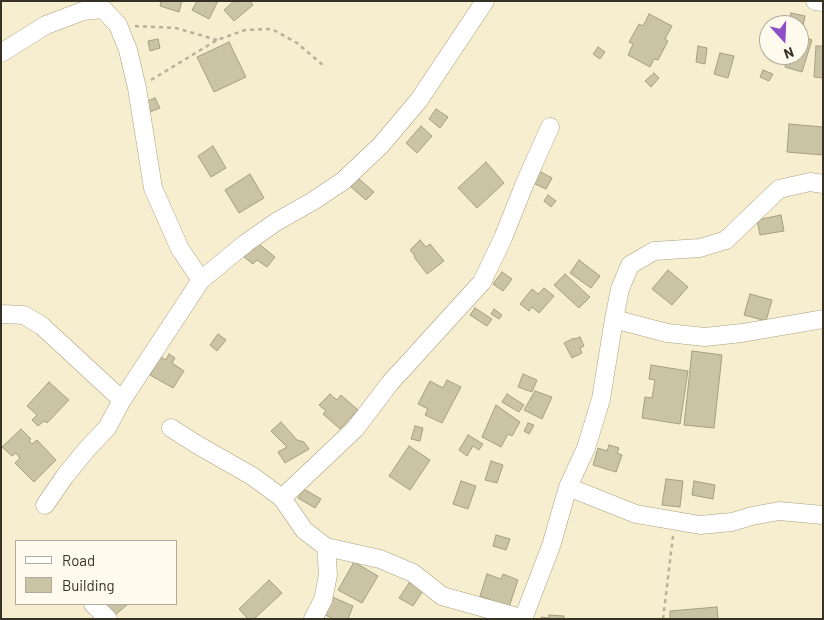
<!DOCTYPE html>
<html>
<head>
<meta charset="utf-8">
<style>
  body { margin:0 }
  #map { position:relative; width:824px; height:620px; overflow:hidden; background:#f6eece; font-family:Barlow,sans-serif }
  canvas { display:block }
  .frame { position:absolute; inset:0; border:2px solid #353225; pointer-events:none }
  .legend { position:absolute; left:15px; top:540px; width:162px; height:65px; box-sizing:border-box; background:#fefbee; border:1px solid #aeab9e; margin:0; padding:6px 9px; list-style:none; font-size:15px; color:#353225 }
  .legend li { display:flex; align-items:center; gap:10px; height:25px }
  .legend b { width:25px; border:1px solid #aeab9e }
  .north { position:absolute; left:759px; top:15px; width:50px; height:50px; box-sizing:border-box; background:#fefbee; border:1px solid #aeab9e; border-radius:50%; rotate:160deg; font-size:14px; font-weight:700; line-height:20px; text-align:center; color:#353225 }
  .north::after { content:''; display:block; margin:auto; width:18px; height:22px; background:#8d4fc5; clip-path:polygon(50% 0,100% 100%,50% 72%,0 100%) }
</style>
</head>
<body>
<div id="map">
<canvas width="824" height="620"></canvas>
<div class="frame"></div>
<ul class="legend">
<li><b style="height:6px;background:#fff"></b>Road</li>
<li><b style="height:14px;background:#cbc4a4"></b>Building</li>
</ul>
<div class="north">N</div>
</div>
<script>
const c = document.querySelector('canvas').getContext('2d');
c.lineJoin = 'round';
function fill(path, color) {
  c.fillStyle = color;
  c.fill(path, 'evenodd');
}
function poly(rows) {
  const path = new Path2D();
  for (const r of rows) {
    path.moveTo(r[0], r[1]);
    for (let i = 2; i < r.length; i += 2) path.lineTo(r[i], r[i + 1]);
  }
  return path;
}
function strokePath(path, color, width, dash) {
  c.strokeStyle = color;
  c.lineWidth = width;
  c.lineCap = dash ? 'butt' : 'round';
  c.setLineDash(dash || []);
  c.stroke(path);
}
const building = poly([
  [161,1,182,1,179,12,160,6,161,1],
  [197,1,218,1,209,19,192,10,197,1],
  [234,1,250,1,253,5,234,21,224,10,234,1],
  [791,13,805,16,803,26,789,23,791,13],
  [649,14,672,26,665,39,668,41,658,60,654,59,650,67,628,55,633,44,629,42,639,24,643,26,649,14],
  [804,37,812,40,802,72,785,67,788,55,799,55,799,40,803,41,804,37],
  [158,39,160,48,150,51,148,41,158,39],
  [229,42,246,77,214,92,197,57,229,42],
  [698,46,707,48,705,64,696,62,698,46],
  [816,46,823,46,823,78,814,77,816,46],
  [598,47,605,52,600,59,593,54,598,47],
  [720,53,734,56,728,78,714,74,720,53],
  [763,70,773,74,769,81,760,77,763,70],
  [654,73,659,78,651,87,645,81,654,73],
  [155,98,160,108,147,113,143,103,155,98],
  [436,109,448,117,440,128,429,119,436,109],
  [789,124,823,127,823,155,787,152,789,124],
  [421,126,432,136,417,153,406,143,421,126],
  [213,146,226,168,211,177,198,156,213,146],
  [486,162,504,183,477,208,458,188,486,162],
  [539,171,552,178,546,189,533,183,539,171],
  [250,174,264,198,239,213,225,190,250,174],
  [358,178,374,192,366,200,351,187,358,178],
  [548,195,556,201,551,207,544,201,548,195],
  [781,215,784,231,760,235,757,220,781,215],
  [420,240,426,247,430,244,444,261,427,274,414,257,415,256,410,250,420,240],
  [259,244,275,257,267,267,257,260,253,264,244,257,252,249,253,250,259,244],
  [579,260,600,276,591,288,570,273,579,260],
  [668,270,688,287,672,305,652,289,668,270],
  [502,272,512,279,503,291,493,284,502,272],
  [565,274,590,297,579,308,554,285,565,274],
  [544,288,554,296,539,313,532,307,529,311,520,304,532,289,538,294,544,288],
  [750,294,772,300,766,321,744,315,750,294],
  [475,308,492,319,487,326,470,315,475,308],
  [494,309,502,315,499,319,491,314,494,309],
  [218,334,226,340,217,351,210,345,218,334],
  [580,337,584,346,580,348,582,353,572,358,564,343,574,338,575,339,580,337],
  [692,351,722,355,714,428,684,425,692,351],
  [169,354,175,358,172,363,184,371,173,388,150,375,161,357,166,360,169,354],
  [651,365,688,371,680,424,642,418,645,397,652,398,655,380,649,379,651,365],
  [523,374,537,380,532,392,518,387,523,374],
  [447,380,461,387,442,423,425,415,428,409,418,404,430,381,443,388,447,380],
  [49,382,69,400,47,423,44,421,38,426,32,420,37,415,27,406,49,382],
  [535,391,552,397,542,419,524,410,535,391],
  [330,394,337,400,341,395,358,410,340,429,323,414,326,411,319,405,330,394],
  [507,394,524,405,519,412,502,402,507,394],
  [496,405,520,422,512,436,508,434,501,447,482,437,496,405],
  [281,422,297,440,304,442,309,449,285,463,278,452,287,447,271,431,281,422],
  [528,423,534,425,529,434,524,431,528,423],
  [415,426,423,428,420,441,411,439,415,426],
  [21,429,31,439,29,441,32,444,37,440,56,460,34,482,15,463,20,458,16,453,12,456,2,447,21,429],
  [468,435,483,444,479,450,473,446,467,456,459,450,468,435],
  [609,445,619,448,617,453,622,455,616,472,593,465,598,448,607,451,609,445],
  [409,446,430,460,410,490,389,476,409,446],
  [491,461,503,465,497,483,485,480,491,461],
  [666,479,683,481,680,507,662,505,666,479],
  [461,481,476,486,468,509,453,504,461,481],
  [694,481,715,485,713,499,692,495,694,481],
  [304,489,321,499,315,508,298,498,304,489],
  [496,535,510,539,506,550,493,546,496,535],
  [354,562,378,576,362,603,338,590,354,562],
  [487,574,501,579,503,574,518,580,509,607,480,596,487,574],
  [269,580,282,593,254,619,248,619,239,609,269,580],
  [411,580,424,589,413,606,399,598,411,580],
  [330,596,353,606,348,619,334,619,323,614,330,596],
  [103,604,128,604,114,616,103,604],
  [717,607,718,619,670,619,670,611,717,607],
  [549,615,564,616,564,619,541,619,541,617,549,618,549,615]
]);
fill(building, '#cbc4a4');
strokePath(building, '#a69f80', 1);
const street = poly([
  [815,1,823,2],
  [1,53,46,25,83,11,103,9,118,25,128,50,137,88,153,188,180,249,201,280],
  [1,314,24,315,42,326,122,400],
  [614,319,667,333,705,337,742,333,823,319],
  [171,428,196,444,252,476,282,498,304,530,326,547,380,559,413,573,442,596,524,619],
  [568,487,636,514,700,525,732,522,752,516,779,511,823,515],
  [282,498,355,429,390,383,482,282,503,238,525,183,550,127],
  [45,505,65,476,87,449,107,428,122,400,201,280,246,243,276,222,313,201,343,181,381,145,419,100,485,1],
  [93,604,108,619],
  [313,619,323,600,328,575,326,547],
  [523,619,551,546,568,487,586,448,601,399,614,319,620,289,630,265,654,251,700,248,726,240,779,189,810,182,823,184]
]);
strokePath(street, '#a9a182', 19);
strokePath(poly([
  [135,26,176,28,217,40],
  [151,80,217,40,245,30,272,29,297,43,324,66],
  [663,619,673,536]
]), '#b7b197', 2.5, [4, 4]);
strokePath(street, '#fff', 18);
</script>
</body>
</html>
